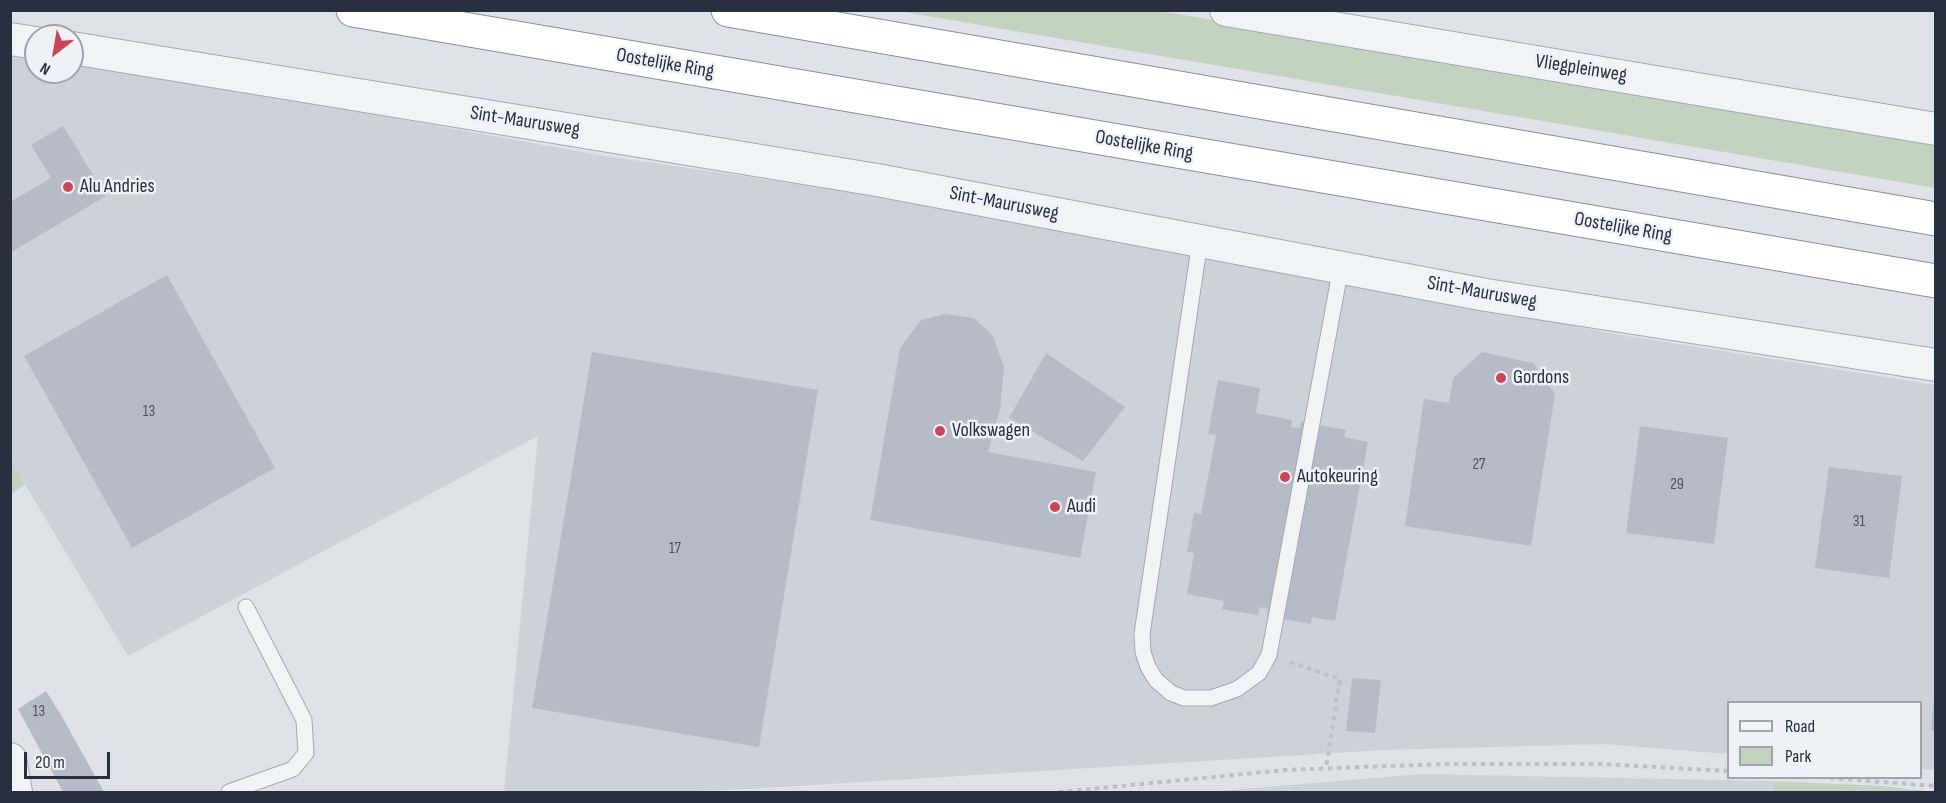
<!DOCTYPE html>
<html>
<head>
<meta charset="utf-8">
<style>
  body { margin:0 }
  #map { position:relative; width:1946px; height:803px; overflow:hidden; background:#dfe2e8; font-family:"Sofia Sans Condensed",sans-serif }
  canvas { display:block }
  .frame { position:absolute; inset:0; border:12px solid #283040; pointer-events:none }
  .legend { position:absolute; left:1727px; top:701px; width:195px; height:78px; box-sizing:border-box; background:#eef1f6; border:2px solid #9fa4ad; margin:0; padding:8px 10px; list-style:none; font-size:18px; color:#283040 }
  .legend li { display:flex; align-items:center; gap:12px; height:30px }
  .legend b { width:30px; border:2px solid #9fa4ad }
  .north { position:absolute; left:24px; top:24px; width:60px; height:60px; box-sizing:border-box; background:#eef1f6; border:2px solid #9fa4ad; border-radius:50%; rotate:211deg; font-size:16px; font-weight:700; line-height:24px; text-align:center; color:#283040 }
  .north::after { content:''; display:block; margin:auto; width:21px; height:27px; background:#cf4257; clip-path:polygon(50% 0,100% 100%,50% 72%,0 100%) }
  .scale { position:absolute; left:24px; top:752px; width:86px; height:27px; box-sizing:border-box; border:3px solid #283040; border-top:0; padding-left:8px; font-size:18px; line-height:21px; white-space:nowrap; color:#283040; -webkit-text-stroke:4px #eef1f6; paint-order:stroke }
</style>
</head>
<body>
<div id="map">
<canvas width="1946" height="803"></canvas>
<div class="frame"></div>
<ul class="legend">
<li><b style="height:8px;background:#f1f3f7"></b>Road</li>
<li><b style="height:16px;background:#c4d2c0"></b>Park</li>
</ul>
<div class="north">N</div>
<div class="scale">20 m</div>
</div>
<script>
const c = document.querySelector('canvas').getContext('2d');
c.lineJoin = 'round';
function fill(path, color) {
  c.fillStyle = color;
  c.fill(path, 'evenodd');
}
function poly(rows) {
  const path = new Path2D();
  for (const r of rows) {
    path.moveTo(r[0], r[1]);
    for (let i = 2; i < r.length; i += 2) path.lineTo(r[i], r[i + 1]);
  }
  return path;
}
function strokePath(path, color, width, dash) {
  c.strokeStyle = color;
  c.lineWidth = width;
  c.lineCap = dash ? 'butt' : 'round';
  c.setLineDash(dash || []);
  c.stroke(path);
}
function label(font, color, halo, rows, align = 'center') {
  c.font = font + ' "Sofia Sans Condensed",sans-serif';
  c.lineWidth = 5;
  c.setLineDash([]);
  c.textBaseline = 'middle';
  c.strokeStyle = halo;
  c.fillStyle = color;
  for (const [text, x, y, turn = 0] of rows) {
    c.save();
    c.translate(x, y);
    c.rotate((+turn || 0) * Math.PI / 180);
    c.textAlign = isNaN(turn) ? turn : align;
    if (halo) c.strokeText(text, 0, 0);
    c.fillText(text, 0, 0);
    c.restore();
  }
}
fill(poly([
  [11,50,36,54,36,72,72,72,72,60,599,155,865,194,1099,235,1616,334,1935,385,1935,770,1921,769,1920,702,1728,702,1728,754,1605,744,1384,750,748,789,672,792,504,792,538,436,128,656,11,461],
  [1422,774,1772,781,1773,792,1207,792]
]), '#cdd2da');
fill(poly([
  [898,11,1159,11,1558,77,1935,146,1935,188],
  [11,461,25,485,11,494,10,494],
  [1772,781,1882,786,1935,792,1773,792]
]), '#c4d2c0');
fill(poly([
  [63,126,106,196,10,253,10,202,51,178,31,145],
  [167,275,275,468,132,548,24,356],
  [945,314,974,318,993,336,1004,367,1000,409,988,452,1096,472,1080,558,870,520,900,348,921,320],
  [592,352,818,390,759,747,532,708],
  [1482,352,1533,363,1555,394,1531,546,1405,526,1424,399,1449,403,1453,378],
  [1046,353,1125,407,1083,461,1009,418],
  [1218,380,1260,388,1256,413,1292,420,1291,427,1300,428,1301,422,1346,430,1344,437,1368,442,1335,621,1312,617,1311,624,1267,616,1268,609,1260,607,1258,615,1232,611,1222,609,1224,601,1187,594,1194,553,1187,552,1194,512,1201,514,1216,435,1208,434],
  [1640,426,1728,438,1714,544,1626,533],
  [1829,467,1902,476,1889,578,1815,568],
  [1352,678,1381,680,1375,733,1346,731],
  [46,691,61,715,104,792,63,792,18,709],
  [1934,698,1935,698,1935,731,1931,730]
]), '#b6bcc5');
const service = poly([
  [1200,241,1142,634,1143,652,1148,667,1156,680,1171,693,1184,698,1211,698,1237,689,1259,673,1269,655,1341,267],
  [229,792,293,769,306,753,304,720,246,607]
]);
const minor = poly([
  [1226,10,1936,129],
  [10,39,36,43],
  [72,48,877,180,1486,295,1936,365],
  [10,759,16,792]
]);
const trunk = poly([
  [353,10,1936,281],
  [728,10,1936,219]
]);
strokePath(service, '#a4a9b2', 17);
strokePath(minor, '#a4a9b2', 34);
strokePath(trunk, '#86909f', 35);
strokePath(poly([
  [1290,662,1340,679,1326,768],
  [1830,778,1936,786],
  [1059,792,1285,770,1444,764,1603,764,1728,771]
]), '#bdc0c7', 4, [4.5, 4.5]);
strokePath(service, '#f1f3f7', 15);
strokePath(minor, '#f1f3f7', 32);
strokePath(trunk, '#fff', 33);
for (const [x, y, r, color] of [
  [68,187,6,"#cf4257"],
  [1501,378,6,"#cf4257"],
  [940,431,6,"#cf4257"],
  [1285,477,6,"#cf4257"],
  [1055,507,6,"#cf4257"]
]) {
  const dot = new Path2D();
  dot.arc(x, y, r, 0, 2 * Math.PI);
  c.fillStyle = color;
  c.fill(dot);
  strokePath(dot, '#eef1f6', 2);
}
label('16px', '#4c5361', null, [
  ["13",149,412],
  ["27",1479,465],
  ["29",1677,485],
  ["31",1859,522],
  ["17",675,549],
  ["13",39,712]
]);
label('20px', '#283040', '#eef1f6', [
  ["Oostelijke Ring",665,64,10],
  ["Vliegpleinweg",1581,69,9],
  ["Sint-Maurusweg",525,122,9],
  ["Oostelijke Ring",1144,146,10],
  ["Sint-Maurusweg",1004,204,11],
  ["Oostelijke Ring",1623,228,10],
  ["Sint-Maurusweg",1482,293,10]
]);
label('20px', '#283040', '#eef1f6', [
  ["Alu Andries",80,187],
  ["Gordons",1513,378],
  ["Volkswagen",952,431],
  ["Autokeuring",1297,477],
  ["Audi",1067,507]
], 'left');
</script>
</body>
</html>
